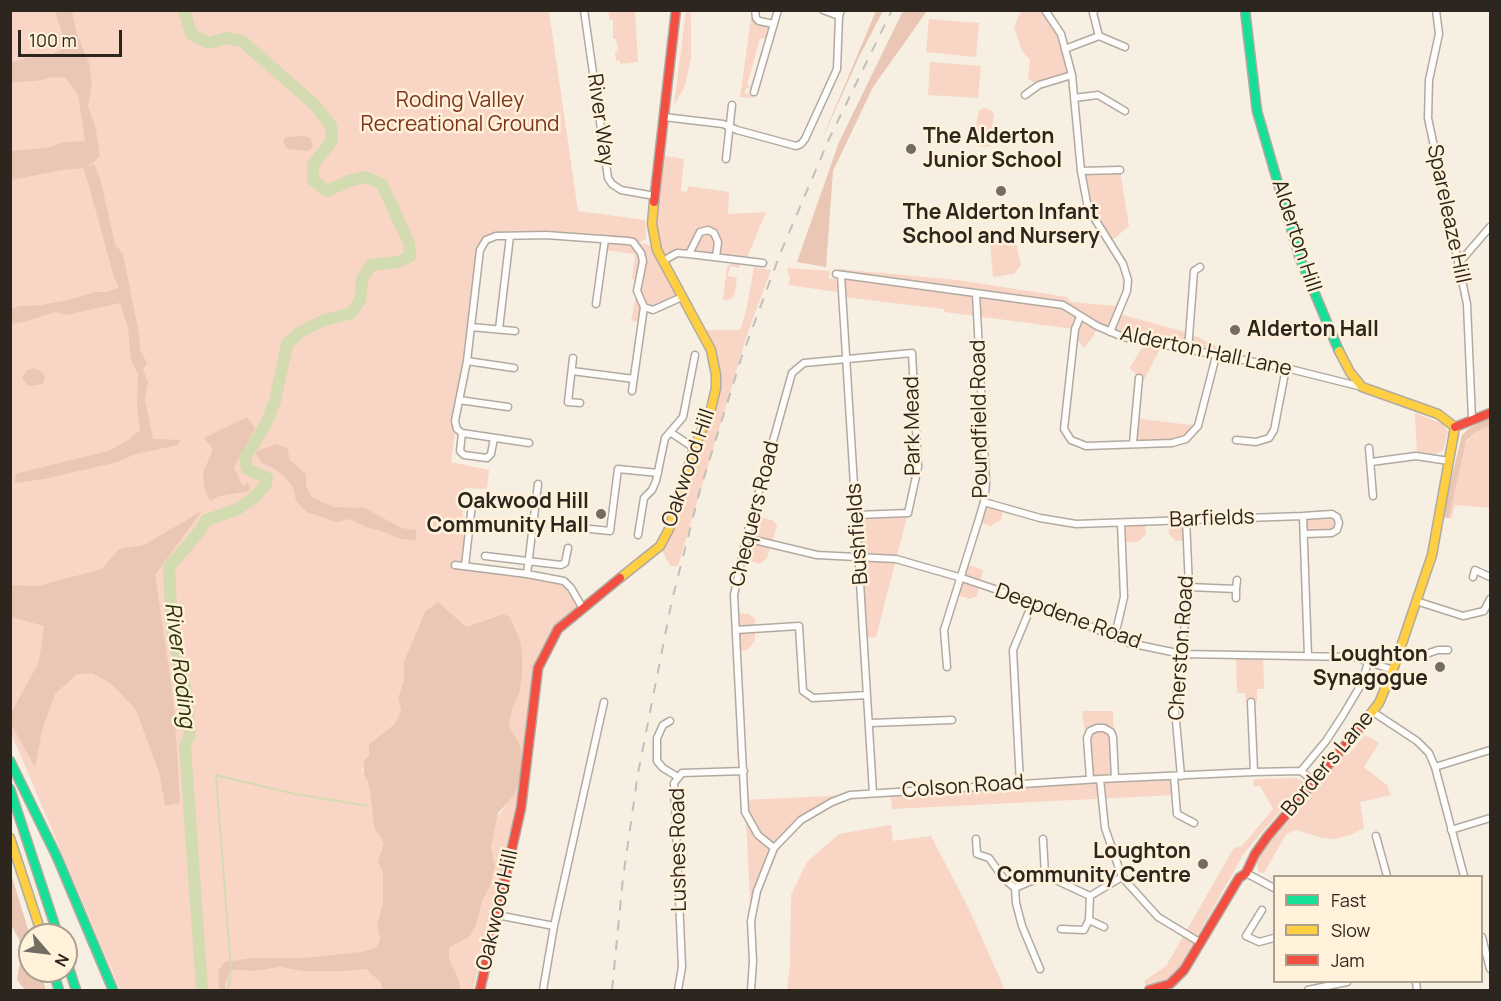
<!DOCTYPE html>
<html>
<head>
<meta charset="utf-8">
<style>
  body { margin:0 }
  #map { position:relative; width:1501px; height:1001px; overflow:hidden; background:#f7efe2; font-family:Manrope,sans-serif }
  canvas { display:block }
  .frame { position:absolute; inset:0; border:12px solid #2c261e; pointer-events:none }
  .legend { position:absolute; left:1273px; top:875px; width:210px; height:108px; box-sizing:border-box; background:#fff1da; border:2px solid #aba08f; margin:0; padding:8px 10px; list-style:none; font-size:18px; color:#2c261e }
  .legend li { display:flex; align-items:center; gap:12px; height:30px }
  .legend b { width:30px; border:2px solid #aba08f }
  .north { position:absolute; left:18px; top:923px; width:60px; height:60px; box-sizing:border-box; background:#fff1da; border:2px solid #aba08f; border-radius:50%; rotate:118deg; font-size:16px; font-weight:700; line-height:24px; text-align:center; color:#2c261e }
  .north::after { content:''; display:block; margin:auto; width:21px; height:27px; background:#736c63; clip-path:polygon(50% 0,100% 100%,50% 72%,0 100%) }
  .scale { position:absolute; left:18px; top:30px; width:104px; height:27px; box-sizing:border-box; border:3px solid #2c261e; border-top:0; padding-left:8px; font-size:18px; line-height:21px; white-space:nowrap; color:#2c261e; -webkit-text-stroke:4px #fff1da; paint-order:stroke }
</style>
</head>
<body>
<div id="map">
<canvas width="1501" height="1001"></canvas>
<div class="frame"></div>
<ul class="legend">
<li><b style="height:8px;background:#16e098"></b>Fast</li>
<li><b style="height:8px;background:#ffcf43"></b>Slow</li>
<li><b style="height:8px;background:#f24e42"></b>Jam</li>
</ul>
<div class="north">N</div>
<div class="scale">100 m</div>
</div>
<script>
const c = document.querySelector('canvas').getContext('2d');
c.lineJoin = 'round';
function fill(path, color) {
  c.fillStyle = color;
  c.fill(path, 'evenodd');
}
function poly(rows) {
  const path = new Path2D();
  for (const r of rows) {
    path.moveTo(r[0], r[1]);
    for (let i = 2; i < r.length; i += 2) path.lineTo(r[i], r[i + 1]);
  }
  return path;
}
function strokePath(path, color, width, dash) {
  c.strokeStyle = color;
  c.lineWidth = width;
  c.lineCap = dash ? 'butt' : 'round';
  c.setLineDash(dash || []);
  c.stroke(path);
}
function label(font, color, halo, rows, align = 'center') {
  c.font = font + ' Manrope,sans-serif';
  c.lineWidth = 5;
  c.setLineDash([]);
  c.textBaseline = 'middle';
  c.strokeStyle = halo;
  c.fillStyle = color;
  for (const [text, x, y, turn = 0] of rows) {
    c.save();
    c.translate(x, y);
    c.rotate((+turn || 0) * Math.PI / 180);
    c.textAlign = isNaN(turn) ? turn : align;
    if (halo) c.strokeText(text, 0, 0);
    c.fillText(text, 0, 0);
    c.restore();
  }
}
fill(poly([
  [686,10,690,11,691,20,691,57,685,86,674,105],
  [11,11,549,11,578,211,645,220,646,239,639,243,656,246,682,297,663,306,644,308,642,322,631,321,639,280,632,279,635,254,604,250,605,239,639,243,629,238,499,233,493,234,483,242,451,462,489,470,487,489,465,488,462,496,465,566,564,581,582,607,558,629,538,668,529,739,512,826,473,990,460,990,449,959,449,948,469,937,494,872,490,847,497,817,512,798,509,727,512,709,519,695,520,640,510,617,502,614,466,627,425,612,404,661,404,680,398,698,401,710,395,725,369,744,369,755,363,762,362,771,370,782,386,845,382,912,377,926,380,939,376,948,357,956,304,958,218,971,219,990,120,990,11,733],
  [608,11,635,11,638,62,620,64,620,60,616,61,615,52,618,51,617,44,616,39,613,39,613,20,610,20],
  [1021,11,1045,11,1061,34,1072,75,1039,85,1028,79,1030,60,1022,51,1014,27],
  [753,16,758,23,768,27,769,30,767,39,760,38,747,85,753,87,746,88,744,93,755,96,754,98,740,97,751,18],
  [929,19,979,23,976,57,926,52],
  [930,62,981,66,978,98,928,95],
  [985,108,992,111,994,116,992,126,996,140,992,145,986,147,980,146,977,144,975,131,979,110],
  [660,155,684,159,681,191,687,192,688,186,729,192,728,214,766,212,746,260,718,256,717,236,703,229,688,253,663,259,654,236],
  [1120,170,1129,226,1110,242,1088,208,1081,171],
  [700,232,714,233,716,257,689,251],
  [1015,238,1021,265,1014,274,993,277,990,242],
  [734,263,740,264,739,268,730,266,728,276,737,278,735,292,732,299,723,300,727,266],
  [754,267,771,270,748,332,678,566,670,566,660,546,716,388,722,381,716,350,706,330,740,330,746,311],
  [787,268,830,271,829,278,836,279,838,292,788,285,790,278],
  [838,269,957,280,1067,297,1071,302,1116,306,1119,314,1189,333,1247,361,1162,345,1144,380,1139,378,1130,368,1145,342,1097,326,1094,335,1084,348,1074,336,1074,329,945,312,944,309,843,297],
  [1415,413,1443,424,1448,432,1443,451,1430,455,1417,454],
  [1134,418,1198,426,1186,439,1172,443,1133,443],
  [1490,426,1490,508,1455,505,1451,519,1449,518,1465,444,1474,433],
  [984,502,1004,507,1001,520,991,526,978,522],
  [908,513,876,637,864,638,857,515],
  [752,514,774,521,777,526,767,558,760,564,741,558],
  [1303,516,1337,517,1337,530,1304,534],
  [1186,519,1187,540,1176,541,1169,534,1168,520],
  [1145,521,1146,534,1138,542,1122,542,1121,523],
  [966,564,983,570,977,596,970,599,956,595],
  [735,613,749,614,755,619,755,640,748,650,737,651],
  [1263,654,1264,689,1257,689,1257,702,1246,702,1245,693,1237,693,1236,655],
  [1082,711,1113,711,1115,778,1174,776,1175,795,892,809,890,792,1089,779,1087,738,1085,733],
  [1365,735,1379,743,1364,767,1387,785,1391,795,1360,802,1364,828,1350,835,1335,839,1322,838,1297,830,1286,834,1264,873,1259,872,1257,863,1262,852,1345,753,1348,755],
  [1295,778,1305,782,1244,853,1176,974,1161,983,1147,988,1144,981,1166,966,1234,848,1242,846,1273,809,1260,786,1253,786,1254,779],
  [850,795,801,820,774,848,763,874,751,921,745,800],
  [891,825,893,841,931,836,969,909,1005,990,787,990,790,965,791,895,807,862,839,834],
  [280,967,301,971,346,971,366,969,381,983,382,990,226,990,225,984,231,970,255,971]
]), '#f8d5c4');
fill(poly([
  [55,11,72,11,76,32,89,63,92,84,88,107,95,125,100,155,95,161,86,167,94,164,100,178,115,244,123,254,139,334,140,350,147,363,143,370,148,382,145,399,153,439,180,440,178,445,135,454,118,462,44,479,15,483,15,474,108,451,128,440,140,430,137,405,138,374,131,360,128,328,120,303,66,315,55,312,27,321,11,324,11,309,20,306,42,305,68,300,96,292,107,292,119,287,114,277,87,179,83,168,62,170,11,180,11,151,47,148,65,142,85,141,78,95,66,78,53,77,36,81,11,82,11,63,26,58,51,55,63,49,62,33],
  [876,11,883,11,859,57,819,146],
  [903,11,927,11,873,87,833,171,826,267,797,262,839,142],
  [305,136,310,138,313,146,308,151,287,149,283,141,286,137],
  [34,368,42,372,45,378,42,384,29,386,22,379,26,371],
  [247,417,255,428,234,467,243,487,248,482,250,491,219,496,210,501,204,487,203,473,213,449,204,438],
  [1490,417,1490,426,1474,433,1466,441,1449,518,1442,517,1462,435,1468,429],
  [277,444,287,448,290,460,306,474,306,485,311,497,334,507,365,508,401,528,416,530,416,540,401,539,379,530,368,528,350,519,337,522,307,512,296,501,293,487,281,473,261,462,255,452],
  [202,511,155,575,174,704,180,803,165,806,160,775,136,710,112,684,92,673,77,674,55,694,42,730,35,767,11,724,11,713,39,662,44,626,11,617,11,585,38,586,102,569,119,549,144,545],
  [438,602,466,627,503,614,510,617,520,640,522,655,522,674,519,695,512,709,509,727,520,745,522,762,517,789,512,798,498,813,491,847,495,866,491,883,482,902,476,924,469,937,449,948,449,959,459,980,460,990,382,990,381,983,366,969,346,971,301,971,280,967,255,971,231,970,225,984,226,990,219,990,218,971,225,962,254,958,304,958,362,952,376,948,380,939,377,926,383,902,383,872,378,862,384,843,374,827,371,798,368,782,364,775,363,762,369,755,369,744,395,724,401,710,398,698,404,680,404,661,425,612],
  [10,870,30,936,30,971,40,971,46,990,25,990,17,980,21,955,19,939,11,925]
]), '#eac6b4');
strokePath(poly([
  [228,990,231,970,216,775,295,794,368,806]
]), '#d3dbb0', 2);
strokePath(poly([
  [184,10,191,34,208,43,227,38,242,41,315,105,331,126,332,140,313,165,313,180,327,191,349,181,365,177,382,184,409,243,410,256,399,262,371,265,362,279,360,301,351,313,322,321,300,332,287,344,275,401,266,424,245,458,247,469,267,478,266,484,254,498,236,510,206,520,199,532,169,567,172,632,185,686,190,734,185,746,202,990]
]), '#d3dbb0', 12);
const street = poly([
  [584,10,608,178,612,184,621,190,655,196],
  [755,10,756,18,759,21,774,24],
  [823,10,839,16,841,10],
  [1045,10,1061,34,1072,75,1081,171,1088,208,1123,264,1128,280,1127,291,1110,332],
  [1095,10,1093,13,1099,36],
  [1436,10,1439,34,1429,80,1428,118,1467,304,1472,419],
  [1065,49,1099,36,1125,47],
  [754,92,778,10],
  [1025,95,1039,85,1072,75],
  [1074,98,1098,95,1125,111],
  [664,117,723,124,737,130,796,146,801,144,805,139,837,69,839,16],
  [726,159,732,105],
  [1081,171,1120,170],
  [689,254,700,232,708,230,714,233,718,242,716,257],
  [663,261,677,253,689,254,763,263],
  [1458,264,1490,227],
  [836,274,1063,305,1097,326,1123,337,1286,368,1362,387],
  [841,275,873,793],
  [596,304,605,239],
  [1080,317,1075,329,1064,429,1071,440,1086,446,1172,443,1186,439,1198,426,1216,356],
  [471,327,515,331],
  [499,329,510,236],
  [1188,350,1194,271,1200,267],
  [573,358,568,402,580,403],
  [467,361,514,368],
  [572,371,634,379],
  [632,391,644,307],
  [459,400,508,407],
  [670,432,694,448],
  [462,433,460,451,464,455,487,458,491,454,494,438],
  [1236,440,1256,442,1269,438,1274,430,1286,368],
  [529,443,462,433,457,429,455,421,467,361,480,250,486,240,496,236,546,235,628,241,633,242,641,253,643,261,637,291,644,307,653,310,682,297],
  [1133,443,1139,378],
  [1369,448,1373,496],
  [1371,462,1416,456,1449,461],
  [984,502,1040,518,1076,524,1303,516,1308,656],
  [1303,516,1332,514,1337,517,1339,523,1337,530,1332,533,1304,534],
  [561,526,610,531,618,469,658,473],
  [638,535,644,498,652,490,656,481,665,438,683,417,695,355],
  [746,538,817,555,896,559,962,578,1033,602,1129,643,1182,654,1354,657,1393,670],
  [485,556,561,565,565,563,568,548],
  [455,565,527,574,564,581,571,588,582,607],
  [465,566,472,504,480,506],
  [527,574,538,484],
  [1473,577,1475,570,1490,577],
  [1189,587,1236,589,1236,598],
  [1236,589,1237,580],
  [1416,601,1463,616,1484,611,1490,599],
  [1117,627,1124,597,1121,523],
  [736,630,799,626,803,691,813,698,867,695],
  [1399,653,1414,658,1438,650,1448,650],
  [947,667,944,630,978,522,984,502,986,483,976,294],
  [1251,702,1254,772],
  [1373,712,1417,741,1429,753,1435,767,1464,876],
  [670,721,663,725,657,738,657,761,663,768,678,777],
  [870,723,952,720],
  [1435,767,1490,750],
  [1301,771,1326,741,1343,715,1362,683,1368,662],
  [1174,776,1177,814,1194,823],
  [1181,776,1175,710,1189,587,1186,519],
  [1090,779,1087,738,1090,731,1097,728,1104,728,1111,732,1113,737,1115,778],
  [1100,779,1105,828,1122,877,1158,917,1201,943],
  [1020,783,1013,650,1033,602],
  [1451,830,1490,818],
  [1376,836,1387,876],
  [976,839,977,854,989,858,1004,879,1015,888],
  [1043,839,1045,875],
  [774,848,758,835,745,812,734,595,746,538,792,373,804,363,912,353,918,467,908,513,857,515],
  [1246,873,1274,888],
  [1262,910,1246,936,1259,942,1274,938],
  [497,915,554,926],
  [1089,920,1104,927],
  [1061,929,1084,930,1089,920,1090,896],
  [1482,937,1490,969],
  [1040,969,1022,926,1016,903,1015,888,1045,875,1090,896,1122,877],
  [1416,982,1417,990],
  [543,990,554,926,604,702],
  [678,990,682,967,674,783,682,773,744,771],
  [751,990,753,961,751,921,757,891,774,848,801,820,832,802,850,795,1100,779,1254,772,1301,771,1313,781],
  [1308,990,1347,982]
]);
const fast = poly([
  [1245,10,1257,111,1299,256,1339,351],
  [10,761,57,857,113,990],
  [10,789,58,935],
  [66,959,76,990],
  [53,971,59,990]
]);
const slow = poly([
  [1339,351,1350,372,1362,387,1438,414,1455,427],
  [620,578,660,546,669,529,694,448,711,409,716,388,716,375,711,350,657,250,652,224,654,202],
  [1358,730,1379,703,1393,670,1432,555,1455,427],
  [10,838,42,935]
]);
const jam = poly([
  [654,202,676,10],
  [1455,427,1490,413],
  [480,990,521,808,538,668,558,629,620,578],
  [1149,990,1170,984,1184,970,1239,878,1246,873,1255,854,1267,837,1358,730]
]);
strokePath(street, '#b1aaa1', 9);
strokePath(fast, '#b1aaa1', 11);
strokePath(slow, '#b1aaa1', 11);
strokePath(jam, '#b1aaa1', 11);
strokePath(street, '#fefdfb', 6);
strokePath(fast, '#16e098', 8);
strokePath(slow, '#ffcf43', 8);
strokePath(jam, '#f24e42', 8);
strokePath(poly([
  [612,990,623,878,638,773,672,600,700,490,741,359,780,254,829,139,892,10]
]), '#c1bfbb', 2, [10, 10]);
for (const [x, y, r, color] of [
  [911,149,6,"#736c63"],
  [1001,191,6,"#736c63"],
  [1235,330,6,"#736c63"],
  [601,514,6,"#736c63"],
  [1440,667,6,"#736c63"],
  [1203,864,6,"#736c63"]
]) {
  const dot = new Path2D();
  dot.arc(x, y, r, 0, 2 * Math.PI);
  c.fillStyle = color;
  c.fill(dot);
  strokePath(dot, '#fff1da', 2);
}
label('21px', '#7c341a', '#fff1da', [
  ["Roding Valley",460,101],
  ["Recreational Ground",460,125]
]);
label('21px', '#2c261e', '#fff1da', [
  ["River Way",600,120,82],
  ["Spareleaze Hill",1448,214,78],
  ["Alderton Hill",1296,236,72],
  ["Alderton Hall Lane",1206,352,12],
  ["Poundfield Road",980,419,-91],
  ["Park Mead",913,426,-91],
  ["Oakwood Hill",689,468,-71],
  ["Chequers Road",755,514,-76],
  ["Barfields",1212,519,-2],
  ["Bushfields",858,534,-94],
  ["Deepdene Road",1068,617,20],
  ["Cherston Road",1182,648,-86],
  ["Border's Lane",1328,764,-50],
  ["Colson Road",963,787,-4],
  ["Lushes Road",679,850,-91],
  ["Oakwood Hill",498,910,-77]
]);
label('bold 21px', '#2c261e', '#fff1da', [
  ["The Alderton",923,137,"left"],
  ["Junior School",923,161,"left"],
  ["The Alderton Infant",1001,213,"center"],
  ["School and Nursery",1001,237,"center"],
  ["Alderton Hall",1247,330,"left"],
  ["Oakwood Hill",589,502],
  ["Community Hall",589,526],
  ["Loughton",1428,655],
  ["Synagogue",1428,679],
  ["Loughton",1191,852],
  ["Community Centre",1191,876]
], 'right');
label('italic 22px', '#2a3308', '#fff1da', [
  ["River Roding",179,665,83]
]);
</script>
</body>
</html>
